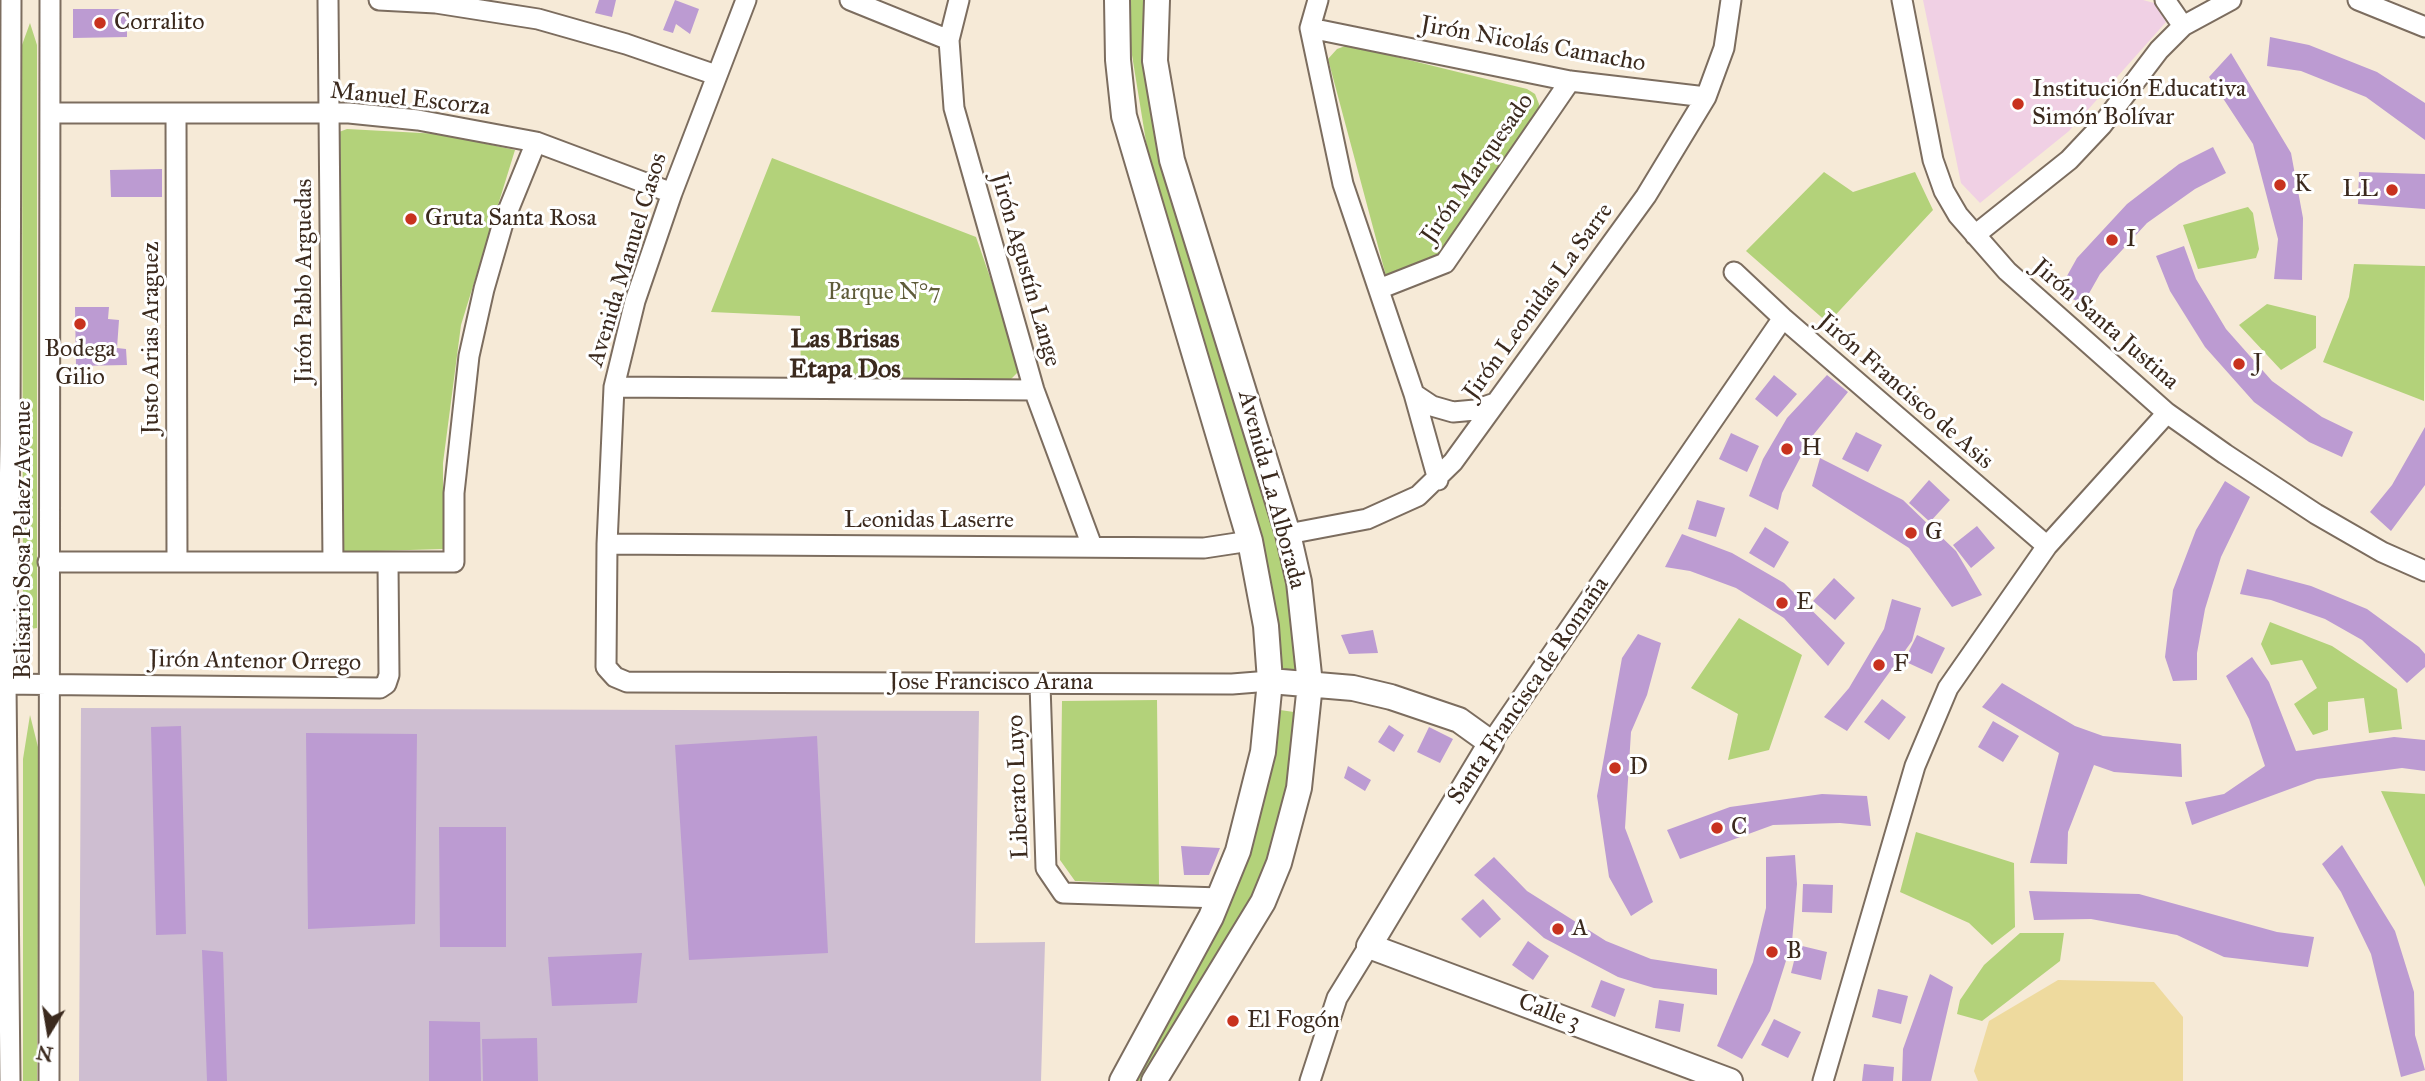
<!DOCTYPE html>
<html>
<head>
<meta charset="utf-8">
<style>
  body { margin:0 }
  #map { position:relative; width:2425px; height:1081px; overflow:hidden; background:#f6ead7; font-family:"IM FELL Great Primer",serif }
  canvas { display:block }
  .north { position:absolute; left:14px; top:997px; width:70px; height:70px; -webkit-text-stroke:5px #fff; paint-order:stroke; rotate:191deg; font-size:19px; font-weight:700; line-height:28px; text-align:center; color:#3b2a1e }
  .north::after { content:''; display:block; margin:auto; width:24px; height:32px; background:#3b2a1e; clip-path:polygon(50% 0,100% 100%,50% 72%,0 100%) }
</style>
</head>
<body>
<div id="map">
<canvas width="2425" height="1081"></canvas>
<div class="north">N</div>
</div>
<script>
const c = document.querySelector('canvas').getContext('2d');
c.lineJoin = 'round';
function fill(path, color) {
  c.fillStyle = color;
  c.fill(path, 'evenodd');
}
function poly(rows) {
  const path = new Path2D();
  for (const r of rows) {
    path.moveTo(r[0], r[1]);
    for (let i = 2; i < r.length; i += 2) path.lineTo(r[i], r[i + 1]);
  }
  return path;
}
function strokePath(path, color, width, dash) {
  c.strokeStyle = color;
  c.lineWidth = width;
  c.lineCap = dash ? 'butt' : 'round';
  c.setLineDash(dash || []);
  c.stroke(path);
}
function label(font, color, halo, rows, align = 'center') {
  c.font = font + ' "IM FELL Great Primer",serif';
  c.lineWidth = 6;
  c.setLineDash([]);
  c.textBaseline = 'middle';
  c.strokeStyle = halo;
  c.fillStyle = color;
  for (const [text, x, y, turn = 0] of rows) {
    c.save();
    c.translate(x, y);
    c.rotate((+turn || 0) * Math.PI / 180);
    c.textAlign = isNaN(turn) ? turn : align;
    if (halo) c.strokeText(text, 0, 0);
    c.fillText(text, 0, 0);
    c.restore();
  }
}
fill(poly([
  [1923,0,2143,0,2154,3,2166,22,2069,131,1980,203,1961,183]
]), '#f0d0e4');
fill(poly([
  [81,708,979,711,975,943,1045,942,1041,1081,79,1081]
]), '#cebed1');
fill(poly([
  [1129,0,1145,0,1144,43,1288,574,1297,671,1268,667,1154,191,1126,18],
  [30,23,37,45,37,628,30,629,23,628,22,45],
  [1348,45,1527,89,1535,94,1539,104,1539,112,1436,259,1386,276,1328,59,1337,49],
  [347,129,440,134,515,150,461,325,443,463,443,549,343,552,339,132],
  [772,158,976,237,1020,363,1018,372,1009,381,801,378,800,316,711,312],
  [1824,172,1853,192,1915,172,1933,210,1828,323,1746,251],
  [2248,207,2253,213,2259,249,2256,258,2198,269,2183,225],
  [2354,264,2425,266,2424,401,2323,362,2349,297],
  [2267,304,2316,316,2316,348,2281,370,2239,325],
  [1739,618,1802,655,1769,750,1728,760,1738,714,1691,688],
  [2270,622,2332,646,2397,689,2402,729,2369,733,2364,698,2328,702,2328,730,2313,735,2294,704,2317,688,2302,660,2271,665,2261,644],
  [1157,700,1159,885,1075,881,1060,860,1062,701],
  [1280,710,1294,712,1300,726,1273,852,1253,904,1143,1081,1134,1081,1199,960,1273,724],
  [30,715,39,751,37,1081,23,1081,23,759],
  [2381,791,2425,794,2425,887],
  [1916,832,2014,863,2015,927,1992,945,1969,923,1900,892],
  [2020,933,2064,933,2060,961,1982,1021,1957,1014,1960,1000,1984,965]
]), '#b3d27a');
fill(poly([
  [2058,980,2154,982,2183,1017,2183,1081,1978,1081,1974,1071,1989,1021]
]), '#eeda9e');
fill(poly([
  [599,0,616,0,612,17,595,13],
  [675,0,699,9,690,34,676,24,673,33,663,30],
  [73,9,127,9,127,37,73,38],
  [2270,37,2309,45,2377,72,2425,103,2425,140,2366,97,2301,71,2267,66],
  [2231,53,2291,153,2303,218,2302,280,2274,279,2278,239,2253,144,2209,77],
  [2213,147,2226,173,2195,189,2147,223,2100,274,2083,304,2058,292,2077,258,2127,204,2179,164],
  [162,169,162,197,111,197,110,170],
  [2359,172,2425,174,2425,209,2358,204],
  [2184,246,2196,279,2226,329,2272,381,2322,417,2353,432,2342,457,2309,442,2254,402,2205,347,2170,291,2156,256],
  [75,307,109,307,108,319,119,320,117,348,126,349,127,365,76,366],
  [1774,375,1797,394,1777,417,1755,399],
  [1827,375,1848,392,1810,439,1782,493,1778,510,1749,496,1763,459,1787,418],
  [2425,427,2425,485,2391,531,2370,512,2392,485],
  [1856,432,1882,445,1868,472,1842,459],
  [1731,433,1759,446,1747,472,1719,459],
  [1820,458,1903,500,1956,551,1982,595,1952,607,1909,548,1812,486],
  [1929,480,1950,500,1930,522,1909,503],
  [2225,481,2250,497,2221,557,2205,609,2197,653,2197,680,2173,681,2165,657,2173,590,2196,530],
  [1697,500,1725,508,1716,537,1688,529],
  [1977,526,1995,548,1971,568,1953,545],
  [1765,527,1789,542,1774,568,1749,553],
  [1682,534,1732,553,1784,583,1845,643,1828,666,1784,618,1736,588,1690,571,1665,567],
  [2247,569,2311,586,2367,609,2419,647,2425,654,2425,667,2407,683,2362,640,2325,619,2271,600,2240,594],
  [1834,578,1855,598,1835,620,1813,601],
  [1892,599,1921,608,1912,641,1847,731,1824,717,1849,688,1884,629],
  [1373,630,1378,653,1349,654,1341,635],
  [1638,634,1661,643,1647,695,1631,732,1625,828,1653,902,1631,916,1609,877,1597,796,1622,658],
  [1917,635,1945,648,1932,674,1904,661],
  [2252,657,2269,682,2296,751,2394,737,2425,740,2425,771,2402,768,2317,779,2192,825,2185,802,2224,794,2265,766,2249,719,2226,676],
  [2002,683,2075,726,2103,736,2181,744,2182,777,2114,772,2094,765,2068,832,2067,864,2030,863,2059,753,1982,707],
  [1882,699,1906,717,1889,740,1864,722],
  [1993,721,2019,736,2003,762,1978,747],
  [1389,725,1404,735,1394,752,1378,742],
  [181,726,186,934,156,935,151,727],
  [1429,727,1453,739,1440,763,1417,752],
  [306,733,417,734,415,924,308,929],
  [817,736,828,953,689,960,675,745],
  [1348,766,1371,780,1365,791,1344,778],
  [1822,794,1867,796,1871,826,1840,823,1773,825,1680,859,1667,830,1730,807],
  [439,827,506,827,506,947,440,947],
  [2342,845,2395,931,2414,992,2415,1035,2425,1070,2401,1077,2371,954,2341,892,2322,864],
  [1181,846,1220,848,1209,875,1184,875],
  [1795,855,1797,884,1792,942,1770,1011,1742,1059,1717,1046,1753,962,1766,908,1766,857],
  [1494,857,1527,891,1606,941,1651,959,1717,969,1717,995,1654,988,1618,977,1544,938,1474,875],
  [1803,884,1833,885,1832,913,1802,912],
  [2029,891,2139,894,2277,932,2314,937,2308,967,2224,957,2177,935,2091,919,2034,920],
  [1483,899,1501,919,1480,938,1461,919],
  [1528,941,1549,956,1533,980,1512,965],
  [1798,945,1827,952,1821,980,1791,973],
  [202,950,223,952,227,1081,207,1081],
  [642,953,637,1003,552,1006,548,957],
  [1930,974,1953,987,1931,1081,1902,1081,1903,1049],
  [1601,980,1625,989,1615,1017,1591,1007],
  [1878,989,1908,996,1901,1024,1872,1017],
  [1659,1000,1684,1004,1680,1032,1655,1028],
  [1774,1019,1801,1032,1788,1058,1761,1045],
  [429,1021,480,1022,481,1081,429,1081],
  [537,1038,538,1081,483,1081,482,1039],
  [1864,1064,1894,1067,1893,1081,1862,1081]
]), '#bc9bd2');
const minor = poly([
  [328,0,333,562],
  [379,0,436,3,538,19,626,44,716,75],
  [746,0,672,193,635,301,614,387,607,544,606,667,615,677,627,682,1232,684,1270,681],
  [850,0,949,40],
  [959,0,949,40,954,108,1034,390,1092,546],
  [1318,0,1310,28,1343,184,1414,394,1438,480],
  [1902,0,1933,160,1944,191,1958,215,2007,271,2167,413,2225,454,2316,514,2382,552,2425,571],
  [2165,0,2183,26],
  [2358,0,2425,27],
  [1310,28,1570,81,1706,97],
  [50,113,349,113,418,120,536,142,672,193],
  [176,114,177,562],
  [1975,235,2069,160,2102,125,2159,50,2183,26,2231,0],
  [1734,272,1783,318,2047,546],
  [1379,289,1445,263,1570,81],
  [614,387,1034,390],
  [1414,394,1432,406,1453,412,1475,410,1495,403],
  [1288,534,1367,519,1418,496,1453,462,1646,196,1706,97,1724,48,1731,0],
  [607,544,1204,548,1250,541],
  [48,562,454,562,454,493,469,356,484,289,503,223,536,142],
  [0,684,380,688,386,684,389,675,388,563],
  [1040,684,1046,868,1063,893,1220,898],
  [1491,743,1783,318],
  [10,1081,6,684,10,443,11,0],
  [49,1081,50,0],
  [1310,1081,1337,998,1369,946],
  [1823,1081,1915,766,1948,688,2047,546,2167,413]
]);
const major = poly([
  [1117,0,1118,60,1124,116,1250,541,1266,626,1270,681,1263,752,1238,851,1211,917,1122,1081],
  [1270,681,1353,688,1391,697,1459,720,1491,743,1369,946,1730,1081],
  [1154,1081,1263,902,1279,863,1299,788,1310,684,1299,582,1288,534,1172,160,1155,61,1157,0]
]);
strokePath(minor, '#7c6d5f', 23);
strokePath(major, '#7c6d5f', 28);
strokePath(minor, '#fff', 19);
strokePath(major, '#fff', 24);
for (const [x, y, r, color] of [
  [100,23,7,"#c8321e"],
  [2018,104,7,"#c8321e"],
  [2280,185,7,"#c8321e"],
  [2392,190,7,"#c8321e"],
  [411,219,7,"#c8321e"],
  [2112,240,7,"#c8321e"],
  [80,324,7,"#c8321e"],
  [2239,364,7,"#c8321e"],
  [1787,449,7,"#c8321e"],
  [1911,533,7,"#c8321e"],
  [1782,603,7,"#c8321e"],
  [1879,665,7,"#c8321e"],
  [1615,768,7,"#c8321e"],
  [1717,828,7,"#c8321e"],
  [1558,929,7,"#c8321e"],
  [1772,952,7,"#c8321e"],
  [1233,1021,7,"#c8321e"]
]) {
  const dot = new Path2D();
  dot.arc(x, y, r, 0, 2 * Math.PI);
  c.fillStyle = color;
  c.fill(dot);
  strokePath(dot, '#fff', 2.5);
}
label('24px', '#3b2a1e', '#fff', [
  ["Corralito",114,23],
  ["Institución Educativa",2032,90],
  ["Simón Bolívar",2032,118],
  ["K",2294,185],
  ["LL",2378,190,"right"],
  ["Gruta Santa Rosa",425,219],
  ["I",2126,240],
  ["Bodega",80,350,"center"],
  ["Gilio",80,378,"center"],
  ["J",2253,364],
  ["H",1801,449],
  ["G",1925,533],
  ["E",1796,603],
  ["F",1893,665],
  ["D",1629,768],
  ["C",1731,828],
  ["A",1572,929],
  ["B",1786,952],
  ["El Fogón",1247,1021]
], 'left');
label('24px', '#3b2a1e', '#fff', [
  ["Jirón Nicolás Camacho",1533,45,10],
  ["Manuel Escorza",410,100,6],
  ["Jirón Marquesado",1478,169,-55],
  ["Avenida Manuel Casos",628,260,-73],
  ["Jirón Agustín Lange",1025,270,74],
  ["Jirón Pablo Arguedas",305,281,-90],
  ["Jirón Leonidas La Sarre",1539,302,-54],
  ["Jirón Santa Justina",2105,325,41],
  ["Justo Arias Araguez",152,338,-90],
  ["Jirón Francisco de Asis",1905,392,41],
  ["Avenida La Alborada",1271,490,75],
  ["Leonidas Laserre",929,521],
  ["Belisario Sosa Pelaez Avenue",24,540,-90],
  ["Jirón Antenor Orrego",255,662,1],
  ["Jose Francisco Arana",991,683],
  ["Santa Francisca de Romaña",1529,691,-56],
  ["Liberato Luyo",1019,787,-92],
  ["Calle 3",1549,1013,21]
]);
label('24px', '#5f5c3a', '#fff', [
  ["Parque N°7",884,293]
]);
label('bold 26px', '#3b2a1e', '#fff', [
  ["Las Brisas",845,341],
  ["Etapa Dos",845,371]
]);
</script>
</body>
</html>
